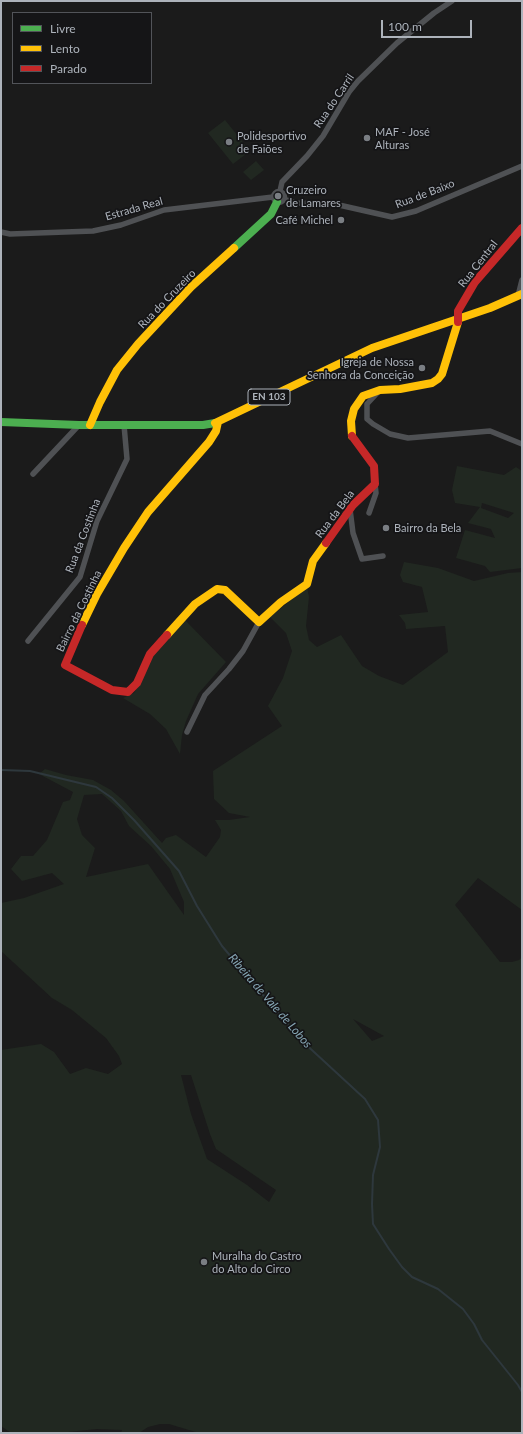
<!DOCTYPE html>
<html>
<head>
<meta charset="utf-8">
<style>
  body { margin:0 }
  #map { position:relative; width:523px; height:1434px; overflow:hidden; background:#1b1b1b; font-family:Lato,sans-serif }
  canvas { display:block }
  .frame { position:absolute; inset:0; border:2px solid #adb3bb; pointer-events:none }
  .legend { position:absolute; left:12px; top:12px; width:140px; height:72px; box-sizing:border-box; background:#151517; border:1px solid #525459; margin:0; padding:5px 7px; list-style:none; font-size:12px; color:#adb3bb }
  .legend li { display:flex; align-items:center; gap:8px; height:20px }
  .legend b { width:20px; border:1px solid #525459 }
  .scale { position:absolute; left:381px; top:20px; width:91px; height:18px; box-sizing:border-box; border:2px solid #adb3bb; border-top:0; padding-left:5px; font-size:12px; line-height:14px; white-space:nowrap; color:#adb3bb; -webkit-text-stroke:3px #151517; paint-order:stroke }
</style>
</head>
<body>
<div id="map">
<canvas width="523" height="1434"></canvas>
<div class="frame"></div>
<ul class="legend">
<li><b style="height:5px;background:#4caf50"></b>Livre</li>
<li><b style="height:5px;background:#ffc107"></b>Lento</li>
<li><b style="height:5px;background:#c62828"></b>Parado</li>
</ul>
<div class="scale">100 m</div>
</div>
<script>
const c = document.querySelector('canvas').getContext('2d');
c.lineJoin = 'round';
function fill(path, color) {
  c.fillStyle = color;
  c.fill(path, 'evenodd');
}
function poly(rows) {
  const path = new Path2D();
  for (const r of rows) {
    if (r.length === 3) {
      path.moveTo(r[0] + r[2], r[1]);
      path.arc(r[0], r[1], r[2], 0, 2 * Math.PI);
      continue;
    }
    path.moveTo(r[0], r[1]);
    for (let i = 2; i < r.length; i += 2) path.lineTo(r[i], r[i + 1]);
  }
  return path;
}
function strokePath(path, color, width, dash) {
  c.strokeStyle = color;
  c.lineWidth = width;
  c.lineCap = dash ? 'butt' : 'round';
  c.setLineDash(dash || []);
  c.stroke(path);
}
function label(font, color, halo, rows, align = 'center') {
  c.font = font + ' Lato,sans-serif';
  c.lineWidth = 3.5;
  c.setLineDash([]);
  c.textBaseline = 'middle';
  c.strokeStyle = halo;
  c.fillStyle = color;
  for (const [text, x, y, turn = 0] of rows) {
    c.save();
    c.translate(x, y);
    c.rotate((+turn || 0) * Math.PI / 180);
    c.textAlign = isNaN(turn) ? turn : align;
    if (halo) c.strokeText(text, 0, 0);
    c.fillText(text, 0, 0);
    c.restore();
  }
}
fill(poly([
  [225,120,250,151,233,164,208,133],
  [256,161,264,170,251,180,243,172],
  [457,466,504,475,516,467,522,471,522,568,490,572,485,566,456,558,465,530,495,538,491,529,468,523,480,507,455,503,452,490],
  [482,503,514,513,508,518,481,508],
  [404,562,438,568,474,581,508,573,522,572,522,910,478,878,455,905,500,962,512,962,519,960,522,957,522,1433,199,1433,169,1424,160,1424,148,1427,139,1433,121,1433,122,1430,97,1429,58,1433,11,1433,1,1426,1,1050,41,1044,54,1052,70,1074,86,1068,108,1074,122,1064,119,1056,106,1038,72,1010,52,998,1,951,1,903,24,898,64,884,52,873,22,881,11,869,21,856,33,856,47,840,63,802,70,800,73,792,39,774,45,769,66,775,93,780,111,790,124,801,162,843,166,838,176,835,206,857,220,837,221,830,215,820,229,820,250,817,229,813,214,799,213,771,282,726,268,706,283,678,292,651,286,633,270,617,307,587,309,597,306,626,309,640,317,647,341,635,362,666,379,676,403,685,448,652,445,626,406,629,405,623,399,615,428,612,422,587,403,582,400,575],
  [102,794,121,811,129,826,151,846,170,869,184,902,184,915,148,864,86,877,95,848,82,835,77,819,84,795],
  [353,1019,384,1036,372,1041],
  [181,1075,191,1075,210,1134,216,1149,276,1190,269,1202,247,1185,207,1159,191,1114],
  [185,620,226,662,198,694,186,721,182,735,180,754,166,729,150,714,123,698,134,693,150,664,153,655]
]), '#212821');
strokePath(poly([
  [1,770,30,771,96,787,112,798,134,820,179,871,197,906,222,946,301,1040,365,1099,378,1120,380,1147,373,1175,372,1204,373,1224,389,1249,402,1267,412,1277,438,1289,463,1309,474,1324,482,1340,518,1385,522,1392]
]), '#2e383d', 2);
strokePath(poly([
  [280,191,282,182,307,156,323,136,349,92,358,81,397,43,434,13,452,1],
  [279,197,5.5],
  [284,199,296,203,339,205,392,217,416,211,522,166],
  [1,232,10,234,93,231,121,225,164,210,273,197],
  [518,296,522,280],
  [379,391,367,404,367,419,373,424,390,434,408,438,490,431,522,444],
  [33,474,79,425],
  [350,509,353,533,362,559,383,556],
  [369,513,376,493,375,484],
  [28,641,80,577,97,521,127,459,124,425],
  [187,732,205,695,229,669,243,651,259,622]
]), '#4f5154', 5.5);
strokePath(poly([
  [234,248,271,214,277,202],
  [1,422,79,425,203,425,215,423]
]), '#4caf50', 8);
strokePath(poly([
  [215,423,372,348,490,308,522,294],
  [90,425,100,402,117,370,138,344,191,287,234,248],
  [352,436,351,421,354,409,363,396,380,390,400,389,432,383,438,379,442,374,458,322],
  [82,625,97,594,124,548,148,512,209,442,216,431,218,422],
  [167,635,195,604,217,589,225,590,259,622,281,602,307,584,313,561,326,543]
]), '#ffc107', 8);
strokePath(poly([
  [458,322,458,311,475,282,522,228],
  [326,543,353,505,375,484,374,466,352,436],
  [82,625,65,665,112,690,128,692,137,683,150,654,167,635]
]), '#c62828', 8);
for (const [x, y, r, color] of [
  [367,138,4,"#7a7e83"],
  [229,142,4,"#7a7e83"],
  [278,196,4,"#7a7e83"],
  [341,220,4,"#7a7e83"],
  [422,368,4,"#7a7e83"],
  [386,528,4,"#7a7e83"],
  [204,1262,4,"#7a7e83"]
]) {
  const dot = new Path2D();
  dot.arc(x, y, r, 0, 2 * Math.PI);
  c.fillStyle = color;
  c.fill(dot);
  strokePath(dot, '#151517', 1.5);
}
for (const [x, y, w] of [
  [269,397,42]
]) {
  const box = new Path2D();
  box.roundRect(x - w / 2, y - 8, w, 16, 3);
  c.fillStyle = '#151517';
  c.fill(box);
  strokePath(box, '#adb3bb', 1);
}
label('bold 10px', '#adb3bb', null, [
  ["EN 103",269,397]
]);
label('11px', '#adb3bb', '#151517', [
  ["Rua do Carril",334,101,-56],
  ["Rua de Baixo",425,194,-21],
  ["Estrada Real",134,209,-16],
  ["Rua Central",478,264,-52],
  ["Rua do Cruzeiro",167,299,-46],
  ["Rua da Bela",335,514,-53],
  ["Rua da Costinha",83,536,-69],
  ["Bairro da Costinha",79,611,-64]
]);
label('11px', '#adb3bb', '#151517', [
  ["MAF - José",375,132],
  ["Alturas",375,145],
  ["Polidesportivo",237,136],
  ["de Faiões",237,149],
  ["Cruzeiro",286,190],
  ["de Lamares",286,203],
  ["Café Michel",333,220,"right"],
  ["Igreja de Nossa",414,362,"right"],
  ["Senhora da Conceição",414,375,"right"],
  ["Bairro da Bela",394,528],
  ["Muralha do Castro",212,1256],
  ["do Alto do Circo",212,1269]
], 'left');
label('italic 12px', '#86a6b4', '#151517', [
  ["Ribeira de Vale de Lobos",270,1001,49]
]);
</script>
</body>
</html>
